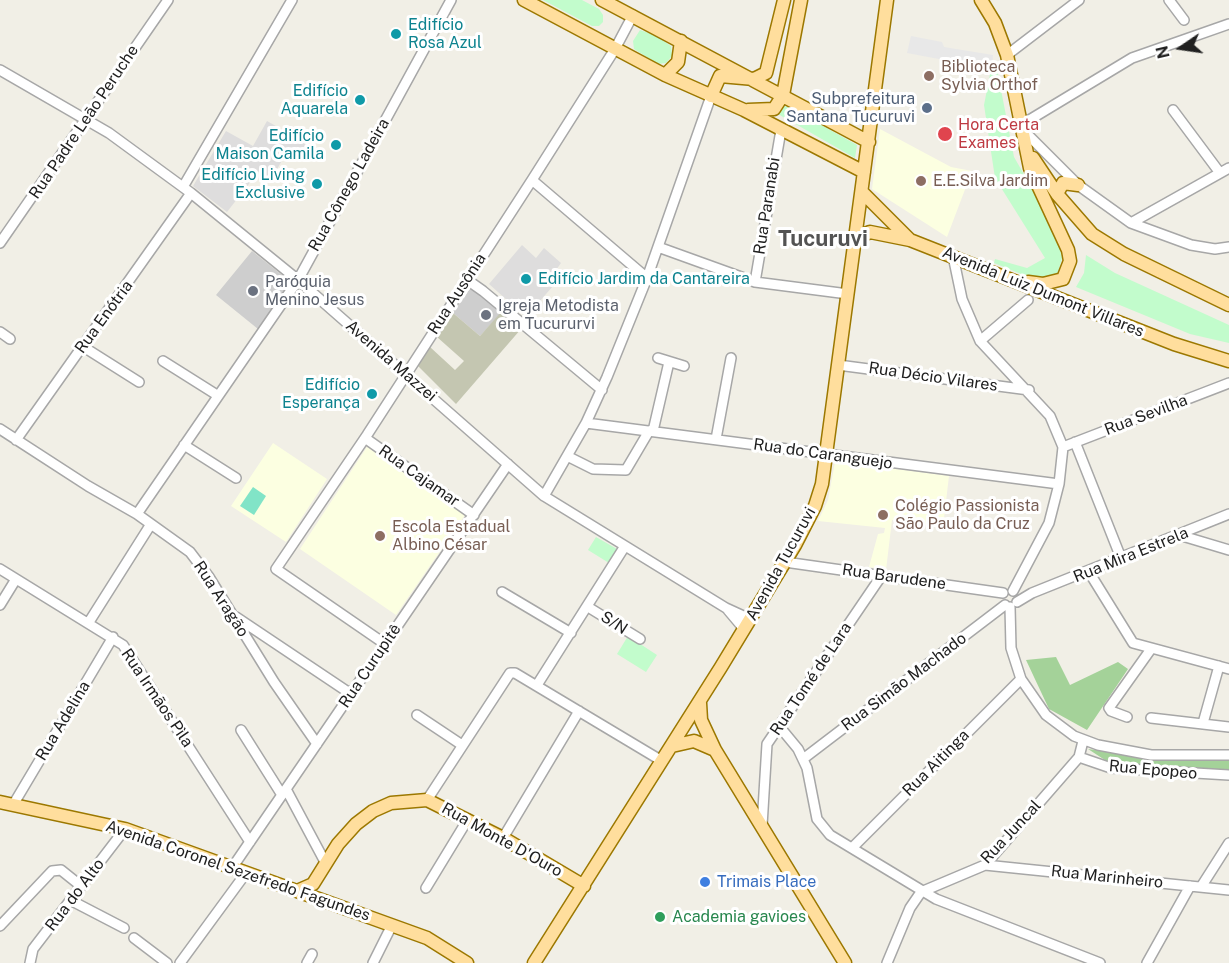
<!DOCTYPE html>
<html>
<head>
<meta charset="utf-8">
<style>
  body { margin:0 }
  #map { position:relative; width:1229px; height:963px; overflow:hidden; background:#f1efe6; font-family:"Public Sans",sans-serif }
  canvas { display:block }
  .north { position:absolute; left:1151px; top:18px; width:60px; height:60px; -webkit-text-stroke:4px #fff; paint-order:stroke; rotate:257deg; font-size:16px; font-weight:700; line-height:24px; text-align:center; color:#202020 }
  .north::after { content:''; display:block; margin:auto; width:21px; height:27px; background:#202020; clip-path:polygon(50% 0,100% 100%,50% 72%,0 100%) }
</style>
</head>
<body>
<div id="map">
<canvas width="1229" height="963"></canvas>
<div class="north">N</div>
</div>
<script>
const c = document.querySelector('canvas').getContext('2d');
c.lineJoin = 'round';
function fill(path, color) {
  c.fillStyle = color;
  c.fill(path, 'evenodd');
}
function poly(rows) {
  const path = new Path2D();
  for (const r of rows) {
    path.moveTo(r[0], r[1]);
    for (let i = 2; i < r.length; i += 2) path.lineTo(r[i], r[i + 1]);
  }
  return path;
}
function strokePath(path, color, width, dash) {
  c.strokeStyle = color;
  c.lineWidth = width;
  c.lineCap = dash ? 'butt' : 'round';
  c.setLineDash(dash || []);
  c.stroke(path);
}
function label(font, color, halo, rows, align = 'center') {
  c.font = font + ' "Public Sans",sans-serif';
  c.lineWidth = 6;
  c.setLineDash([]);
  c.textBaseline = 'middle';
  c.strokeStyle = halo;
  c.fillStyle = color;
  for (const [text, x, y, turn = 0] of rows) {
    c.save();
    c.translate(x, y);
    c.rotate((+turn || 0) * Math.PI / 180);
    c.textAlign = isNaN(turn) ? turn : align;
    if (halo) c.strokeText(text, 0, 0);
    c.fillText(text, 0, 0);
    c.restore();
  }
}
fill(poly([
  [267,121,306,143,300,154,289,148,271,180,259,171,227,212,193,186,226,131,253,146],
  [522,245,536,258,544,248,561,263,554,273,560,278,526,317,489,284]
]), '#dedddd');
fill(poly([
  [880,129,951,167,972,171,947,237,872,189],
  [273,443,327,479,286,542,231,506],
  [367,447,465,515,396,615,300,549],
  [838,461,949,476,943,527,892,520,886,570,869,567,878,534,884,533,885,528,818,521,828,500,835,462]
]), '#fcffe1');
fill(poly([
  [252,251,287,279,289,286,258,329,216,295],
  [471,287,502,312,480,336,453,313]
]), '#cecece');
fill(poly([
  [501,312,521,329,456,404,418,366,430,347,455,370,464,361,437,337,453,313,480,336]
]), '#c4c6b1');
fill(poly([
  [1056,657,1070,685,1118,662,1128,669,1087,730,1049,709,1026,660],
  [1088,749,1181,761,1229,759,1229,772,1144,768,1108,762]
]), '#a4d299');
fill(poly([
  [543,0,582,0,599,9,603,15,603,22,599,26,592,26],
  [640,30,655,35,671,46,672,56,666,63,658,64,634,49,633,41],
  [991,69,997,69,1014,157,1044,209,1060,249,1062,258,1057,276,1038,281,994,263,995,259,1027,268,1045,258,995,178,984,105],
  [783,106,789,107,857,145,855,158,778,114],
  [1086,255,1115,273,1229,325,1229,343,1190,334,1076,287,1084,273],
  [596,537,617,549,609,563,588,550],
  [628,636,657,655,646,672,617,654]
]), '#c2fccc');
fill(poly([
  [253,487,266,496,254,515,240,506]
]), '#81e4c7');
fill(poly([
  [911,36,942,42,944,47,993,55,992,69,907,53]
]), '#e8e8e8');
const minor = poly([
  [1169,0,1184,20],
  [1007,55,1079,0],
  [0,70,109,133,191,193,298,280,544,496,726,608,750,619],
  [1173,110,1220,173],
  [1021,125,1132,58,1229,24],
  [1022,129,1078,185,1131,223,1191,245,1215,249,1229,247],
  [532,180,647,278],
  [183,187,292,0],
  [1131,223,1229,168],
  [0,243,168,0],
  [658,247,755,282,848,294],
  [953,256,962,299,980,341,1050,416,1063,447,1059,484,1049,523,1013,591],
  [466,279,483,291,602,390],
  [755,282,781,130],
  [0,332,10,339],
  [980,341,1028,300],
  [82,346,139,382],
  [658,358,684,366],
  [163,361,217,395],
  [838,365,1029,390],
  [586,423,1059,484],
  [0,429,88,486,137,514,190,552,209,577,274,682,317,744],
  [653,431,669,362],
  [365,438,474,515],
  [716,439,731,358],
  [16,440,191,193],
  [1075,442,1121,558],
  [184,445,236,478],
  [1063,447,1229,383],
  [567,456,593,469,626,470,649,431],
  [544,496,586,423,607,377,647,278,711,96],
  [137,514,298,280,451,0],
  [1179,535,1229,550],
  [785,562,1003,593],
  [0,569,123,645,250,842],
  [1089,572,1133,643,1229,669],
  [502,592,571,633],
  [1017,602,1032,593,1229,514],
  [0,605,16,579],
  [588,607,640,639],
  [1010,607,1011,648,1021,679,1046,715,1074,736,1098,745,1151,755,1229,755],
  [728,610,744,629],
  [236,617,351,694],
  [89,622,151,524],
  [385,644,276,569,367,435,532,180,615,49,633,15],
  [537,685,625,546],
  [417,715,462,745],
  [1127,717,1111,711,1109,708,1151,649],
  [1151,718,1229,727],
  [1203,723,1219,666],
  [779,726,798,749,807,768,817,819,830,835,936,899,1100,963],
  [241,730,282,795],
  [1079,757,1111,768,1229,775],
  [803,759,1005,605],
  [286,789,325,862],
  [427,800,510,673,515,673,662,761],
  [13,805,113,637],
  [762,826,767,744,882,575],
  [503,838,579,711],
  [852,848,1021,679],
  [985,865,1229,890],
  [232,868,508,464],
  [1201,887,1229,843],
  [426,888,468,819],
  [72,901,124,928],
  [0,926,52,871,61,870,81,886],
  [134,938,167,963],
  [30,963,33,949,125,829],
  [180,963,246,873],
  [307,963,312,954],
  [373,963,392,925],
  [887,963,910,908,921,892,985,865,1079,757,1083,741],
  [1147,963,1190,886]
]);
const major = poly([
  [524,0,665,75,744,110,864,172],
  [602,0,869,142],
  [981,0,995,23,1007,55,1030,168,1068,250,1070,261,1063,279,1043,284,1028,282],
  [665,75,678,62,681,41],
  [711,96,720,76,754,79,766,73,784,0],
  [748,110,774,109,783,95,801,0],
  [1033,158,1057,194,1092,234,1124,254,1229,305],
  [862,192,910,240],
  [1057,194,1063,183,1078,185],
  [856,238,870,232,910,240,1174,344,1229,361],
  [700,703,701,720,715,750,845,963],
  [672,746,694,741,715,750],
  [0,802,125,829,427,938,467,963],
  [297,891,313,884,338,844,356,824,373,811,391,803,427,800,503,838,584,886],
  [534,963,721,667,795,545,815,506,822,484,887,0]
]);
strokePath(minor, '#a7a7a7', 12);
strokePath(major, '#9c7800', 15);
strokePath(minor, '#fff', 9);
strokePath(major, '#ffde9d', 12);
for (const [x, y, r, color] of [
  [396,34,6,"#0f9aa8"],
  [929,76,6,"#8d6e63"],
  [360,100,6,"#0f9aa8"],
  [927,108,6,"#5c6f8a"],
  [945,134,8,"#e0444e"],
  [336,145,6,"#0f9aa8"],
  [921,181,6,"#8d6e63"],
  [317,184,6,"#0f9aa8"],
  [526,279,6,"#0f9aa8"],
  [253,291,6,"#6b7280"],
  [486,315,6,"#6b7280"],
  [372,394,6,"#0f9aa8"],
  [883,515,6,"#8d6e63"],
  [380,536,6,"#8d6e63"],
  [705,882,6,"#3f7fe0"],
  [660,917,6,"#2e9e5b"]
]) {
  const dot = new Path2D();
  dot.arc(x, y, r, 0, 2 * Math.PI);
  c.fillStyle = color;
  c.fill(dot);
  strokePath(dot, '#fff', 2);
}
label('16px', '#0d838f', '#fff', [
  ["Edifício",408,25,"left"],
  ["Rosa Azul",408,43,"left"],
  ["Edifício",348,91],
  ["Aquarela",348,109],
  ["Edifício",324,136],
  ["Maison Camila",324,154],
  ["Edifício Living",305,175],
  ["Exclusive",305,193],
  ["Edifício Jardim da Cantareira",538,279,"left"],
  ["Edifício",360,385],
  ["Esperança",360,403]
], 'right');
label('16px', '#785e54', '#fff', [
  ["Biblioteca",941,67],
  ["Sylvia Orthof",941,85],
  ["E.E.Silva Jardim",933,181],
  ["Colégio Passionista",895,506],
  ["São Paulo da Cruz",895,524],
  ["Escola Estadual",392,527],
  ["Albino César",392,545]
], 'left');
label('16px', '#4e5e75', '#fff', [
  ["Subprefeitura",915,99],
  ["Santana Tucuruvi",915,117]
], 'right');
label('16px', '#202020', '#fff', [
  ["Rua Padre Leão Peruche",84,122,-56],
  ["Rua Cônego Ladeira",349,185,-61],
  ["Rua Paranabi",767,206,-81],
  ["Avenida Luiz Dumont Villares",1043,292,22],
  ["Rua Ausônia",457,294,-57],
  ["Rua Enótria",104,317,-54],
  ["Avenida Mazzei",391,361,41],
  ["Rua Décio Vilares",933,377,8],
  ["Rua Sevilha",1146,415,-21],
  ["Rua do Caranguejo",823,454,8],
  ["Rua Cajamar",419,476,35],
  ["Rua Mira Estrela",1131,555,-22],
  ["Avenida Tucuruvi",781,564,-61],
  ["Rua Barudene",894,577,8],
  ["Rua Aragão",221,599,57],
  ["S/N",614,623,33],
  ["Rua Curupitê",370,666,-56],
  ["Rua Tomé de Lara",811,679,-56],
  ["Rua Simão Machado",904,682,-37],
  ["Rua Irmãos Pìla",157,698,56],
  ["Rua Adelina",63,721,-59],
  ["Rua Aitinga",936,763,-45],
  ["Rua Epopeo",1153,770,5],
  ["Rua Juncal",1011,832,-47],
  ["Rua Monte D'Ouro",502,840,29],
  ["Avenida Coronel Sezefredo Fagundes",238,871,19],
  ["Rua Marinheiro",1107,877,6],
  ["Rua do Alto",75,895,-53]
]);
label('16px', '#be3a42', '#fff', [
  ["Hora Certa",958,125],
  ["Exames",958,143]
], 'left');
label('16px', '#5b616d', '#fff', [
  ["Paróquia",265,282],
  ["Menino Jesus",265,300],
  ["Igreja Metodista",498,306],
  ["em Tucururvi",498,324]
], 'left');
label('16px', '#366cbe', '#fff', [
  ["Trimais Place",717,882]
], 'left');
label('16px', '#27864d', '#fff', [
  ["Academia gavioes",672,917]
], 'left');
label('bold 22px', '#535353', '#fff', [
  ["Tucuruvi",823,239]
]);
</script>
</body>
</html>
